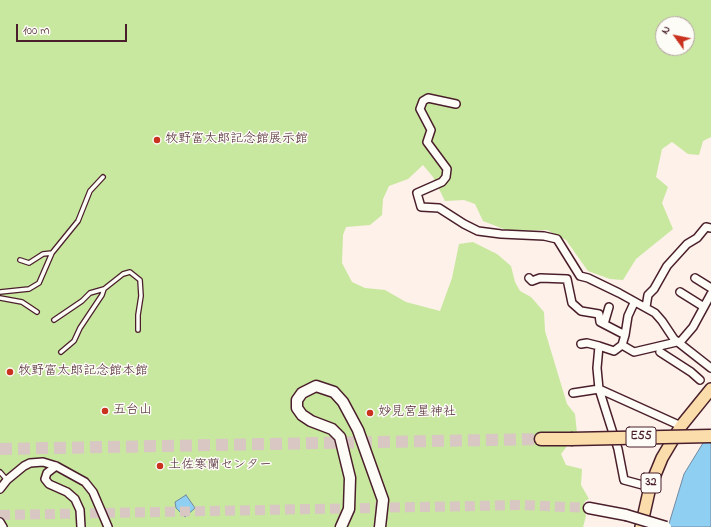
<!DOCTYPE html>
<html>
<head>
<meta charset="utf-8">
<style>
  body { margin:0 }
  #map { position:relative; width:711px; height:527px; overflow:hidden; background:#fdf1e9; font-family:"Indie Flower",sans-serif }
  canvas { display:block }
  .north { position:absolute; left:655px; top:16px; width:40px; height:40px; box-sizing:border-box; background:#fdfcf7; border:1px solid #b5a4a5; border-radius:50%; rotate:303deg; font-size:11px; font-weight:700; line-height:16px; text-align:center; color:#4a1f2b }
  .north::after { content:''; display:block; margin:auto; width:14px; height:18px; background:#c8321e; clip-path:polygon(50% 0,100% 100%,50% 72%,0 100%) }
  .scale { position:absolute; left:16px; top:24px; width:111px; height:18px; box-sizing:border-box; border:2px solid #4a1f2b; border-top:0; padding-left:5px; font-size:12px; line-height:14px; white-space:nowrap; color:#4a1f2b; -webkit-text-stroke:3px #fdfcf7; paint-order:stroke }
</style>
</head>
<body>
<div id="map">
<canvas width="711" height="527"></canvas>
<div class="north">N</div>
<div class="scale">100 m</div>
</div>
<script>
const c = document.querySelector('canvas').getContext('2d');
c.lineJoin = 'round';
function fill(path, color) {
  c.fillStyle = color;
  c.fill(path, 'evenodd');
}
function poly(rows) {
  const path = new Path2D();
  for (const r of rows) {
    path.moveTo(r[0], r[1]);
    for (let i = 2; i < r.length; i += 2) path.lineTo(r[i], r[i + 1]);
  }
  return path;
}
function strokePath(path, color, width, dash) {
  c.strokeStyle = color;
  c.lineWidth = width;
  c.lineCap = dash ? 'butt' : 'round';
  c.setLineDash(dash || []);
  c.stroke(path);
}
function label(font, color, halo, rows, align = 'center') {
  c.font = font + ' "Indie Flower","Klee One",sans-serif';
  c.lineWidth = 3;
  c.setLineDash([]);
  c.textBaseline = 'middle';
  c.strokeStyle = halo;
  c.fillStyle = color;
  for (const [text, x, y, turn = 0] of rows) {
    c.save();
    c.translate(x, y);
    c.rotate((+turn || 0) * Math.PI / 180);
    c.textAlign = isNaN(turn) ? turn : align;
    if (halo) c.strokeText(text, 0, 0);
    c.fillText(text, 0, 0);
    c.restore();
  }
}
fill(poly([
  [0,0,711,0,711,137,703,141,699,155,688,154,672,142,662,149,656,177,668,187,662,203,673,229,636,259,623,280,610,279,588,271,566,240,547,230,509,231,483,221,475,204,464,200,445,201,433,177,423,165,408,179,389,186,383,199,382,215,370,225,346,227,343,235,342,263,352,282,365,288,385,290,406,302,440,311,452,278,459,244,473,242,497,254,511,266,515,282,520,291,531,297,544,312,545,331,567,404,575,414,577,433,561,454,566,465,582,469,581,485,589,499,585,501,583,506,586,516,583,527,0,527],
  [663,24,687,24,687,48,663,48]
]), '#c8e79f');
const water = poly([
  [711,430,711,527,668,527,684,474,711,430],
  [186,495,195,508,185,517,176,508,175,502,186,495]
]);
fill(water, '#8fcff1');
strokePath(water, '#7389a2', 1);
strokePath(poly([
  [0,515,524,505,589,508]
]), '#d9c7c3', 10, [10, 5]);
strokePath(poly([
  [0,449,541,439]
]), '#d9c7c3', 12, [12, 6]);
const service = poly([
  [20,260,29,263,43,254,52,253],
  [0,292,29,289,39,283,52,253,78,221,90,191,103,177],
  [0,298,22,302,37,312],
  [54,320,82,301,90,293,104,289],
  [61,352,74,341,80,328,102,295,104,289,123,274,130,272,140,280,141,296,138,315,138,330],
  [0,472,7,480]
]);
const minor = poly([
  [456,104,428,98,423,101,420,109,431,130,427,142,447,169,446,177,442,182,417,193,421,207,439,208,464,224,478,231,501,234,544,236,557,239,580,276,588,278,619,293,655,313,662,321,674,339,711,368],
  [529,278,532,281,540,278,567,279,572,303,581,311,599,314,600,322,625,335,622,345],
  [695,278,711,288],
  [680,292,704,307],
  [646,307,648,295,654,289,667,266,687,244,697,238,706,227,711,228],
  [604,324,609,307],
  [625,335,628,316,634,303],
  [581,344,587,343,599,346],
  [660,352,691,372,700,380],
  [573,393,599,389,681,426],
  [56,466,47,473,45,479,49,484,67,492,75,499,80,510,81,527],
  [650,487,624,480,618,449,599,389,597,368,599,346,614,351,622,345,634,352,681,341,693,327,711,294],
  [0,489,7,480,24,466,30,463,43,462,56,466,85,482,93,492,108,527],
  [0,522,3,527]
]);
const secondary = poly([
  [589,508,626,515],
  [341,527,349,509,350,478,340,437,332,429,311,421,302,415,297,408,297,400,302,393,316,386,334,392,343,402,358,430,383,500,380,527]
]);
const primary = poly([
  [641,527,650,487,662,458,681,426,711,389]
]);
const motorway = poly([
  [541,439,571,439]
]);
strokePath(service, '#4a1f2b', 6);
strokePath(minor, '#4a1f2b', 10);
strokePath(secondary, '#4a1f2b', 13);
strokePath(primary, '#4a1f2b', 14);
strokePath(motorway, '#4a1f2b', 15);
strokePath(service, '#fdfcf7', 3.5);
strokePath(minor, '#fdfcf7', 7);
strokePath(secondary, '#fdfcf7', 10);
strokePath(primary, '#faddab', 11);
strokePath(motorway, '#faddab', 12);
const secondaryBridge = poly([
  [626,515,666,527]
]);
const motorwayBridge = poly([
  [571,439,711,436]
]);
strokePath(secondaryBridge, '#4a1f2b', 13, []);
strokePath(motorwayBridge, '#4a1f2b', 15, []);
strokePath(secondaryBridge, '#fdfcf7', 10);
strokePath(motorwayBridge, '#faddab', 12);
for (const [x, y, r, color] of [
  [157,140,4,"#c8321e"],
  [10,372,4,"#c8321e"],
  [105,411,4,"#c8321e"],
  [370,413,4,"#c8321e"],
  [160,466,4,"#c8321e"]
]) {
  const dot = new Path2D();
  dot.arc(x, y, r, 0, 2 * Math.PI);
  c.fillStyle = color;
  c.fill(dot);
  strokePath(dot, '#fdfcf7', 1.5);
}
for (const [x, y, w] of [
  [641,437,30],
  [651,483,20]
]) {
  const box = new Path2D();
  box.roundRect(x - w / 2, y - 10, w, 20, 3);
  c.fillStyle = '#fdfcf7';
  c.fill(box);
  strokePath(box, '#4a1f2b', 1);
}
label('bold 12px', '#4a1f2b', null, [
  ["E55",641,437],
  ["32",651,483]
]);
label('13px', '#4a1f2b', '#fdfcf7', [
  ["牧野富太郎記念館展示館",165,140],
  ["牧野富太郎記念館本館",18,372],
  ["五台山",113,411],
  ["妙見宮星神社",378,413],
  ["土佐寒蘭センター",168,466]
], 'left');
</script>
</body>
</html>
